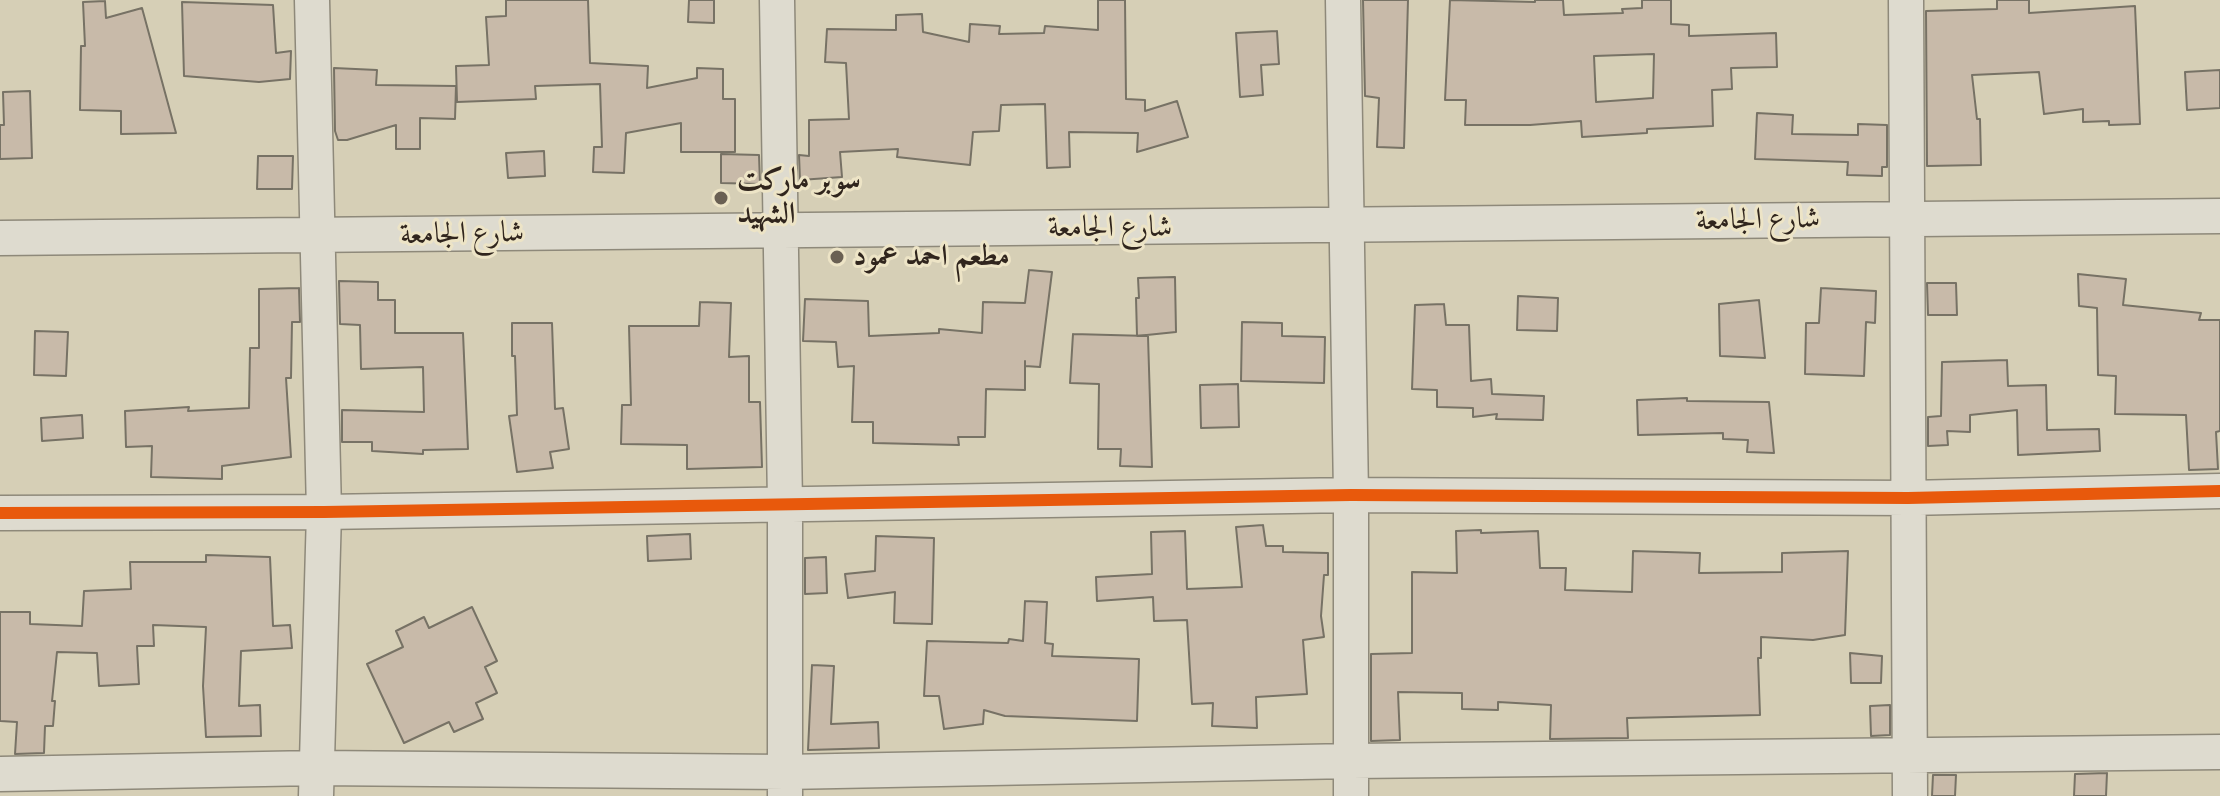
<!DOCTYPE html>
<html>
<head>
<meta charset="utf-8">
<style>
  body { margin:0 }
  canvas { display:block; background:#d6cfb6 }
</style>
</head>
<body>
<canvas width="2220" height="796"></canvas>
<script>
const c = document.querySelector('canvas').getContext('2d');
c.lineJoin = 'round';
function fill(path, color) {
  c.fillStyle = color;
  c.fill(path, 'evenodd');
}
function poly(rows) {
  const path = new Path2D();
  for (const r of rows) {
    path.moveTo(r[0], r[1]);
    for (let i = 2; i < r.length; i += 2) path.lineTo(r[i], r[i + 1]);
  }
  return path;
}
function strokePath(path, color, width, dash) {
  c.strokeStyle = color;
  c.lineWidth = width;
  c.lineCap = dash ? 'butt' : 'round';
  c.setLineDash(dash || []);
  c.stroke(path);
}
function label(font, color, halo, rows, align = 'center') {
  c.font = font + ' "EB Garamond",Amiri,serif';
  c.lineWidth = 6;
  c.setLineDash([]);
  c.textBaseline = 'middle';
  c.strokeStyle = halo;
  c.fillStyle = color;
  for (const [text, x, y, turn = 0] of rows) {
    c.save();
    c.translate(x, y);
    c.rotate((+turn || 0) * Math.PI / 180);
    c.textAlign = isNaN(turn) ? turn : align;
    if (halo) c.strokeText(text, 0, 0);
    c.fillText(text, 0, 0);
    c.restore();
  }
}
const building = poly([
  [506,0,588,0,590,63,648,66,647,88,697,78,697,68,723,69,723,99,735,99,735,152,681,152,681,123,626,133,624,173,593,172,594,147,602,147,600,84,535,86,536,99,457,102,456,66,489,65,486,17,506,16,506,0],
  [689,0,714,0,714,23,688,22,689,0],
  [1098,0,1125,0,1126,99,1145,100,1145,111,1177,101,1188,137,1137,152,1138,133,1069,132,1070,167,1047,168,1045,104,1001,105,999,131,973,132,970,165,897,157,898,149,840,152,842,177,800,180,799,155,809,156,809,120,849,119,846,63,825,62,827,29,896,30,896,15,922,14,923,32,969,42,970,24,1000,26,999,34,1044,33,1045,26,1098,30,1098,0],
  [1363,0,1408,0,1404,148,1377,147,1379,98,1365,96,1363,0],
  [1450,0,1535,2,1535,0,1563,0,1564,15,1623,13,1622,9,1642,8,1642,0,1671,0,1671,24,1689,25,1689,36,1776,33,1777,67,1731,68,1732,89,1712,90,1713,126,1647,129,1647,133,1582,137,1581,121,1530,125,1465,125,1466,100,1445,100,1450,0],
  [1654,54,1653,98,1596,102,1594,56,1654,54],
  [1997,0,2029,0,2029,13,2135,6,2140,124,2109,125,2109,121,2083,122,2083,109,2044,114,2039,72,1972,75,1977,119,1980,119,1981,165,1927,166,1926,11,1997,9,1997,0],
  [105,1,106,18,142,8,176,133,121,134,121,111,80,110,81,46,85,46,83,2,105,1],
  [182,2,273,5,276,53,291,51,290,79,259,82,184,76,182,2],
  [1277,31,1279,64,1261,65,1263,95,1240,97,1236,33,1277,31],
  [334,68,377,70,376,85,456,86,455,119,420,118,420,149,396,149,396,125,347,140,338,140,335,131,334,68],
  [2220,70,2220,108,2187,110,2185,72,2220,70],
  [30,91,32,158,0,159,0,125,4,125,3,92,30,91],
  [1757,113,1793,115,1792,134,1858,135,1858,124,1887,125,1887,167,1882,167,1882,176,1847,175,1848,162,1755,159,1757,113],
  [544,151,545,176,508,178,506,153,544,151],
  [721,154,759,155,760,184,721,183,721,154],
  [258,156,293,156,292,189,257,189,258,156],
  [1029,270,1052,272,1040,367,1025,366,1025,361,1025,390,986,389,985,437,958,437,959,445,873,443,873,422,852,422,854,366,838,367,836,342,803,341,805,299,868,301,869,336,939,333,939,329,982,333,983,302,1025,303,1029,270],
  [2078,274,2126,279,2123,305,2201,313,2199,320,2220,320,2220,431,2216,432,2218,469,2189,470,2186,415,2115,414,2116,376,2098,375,2097,308,2079,306,2078,274],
  [1175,277,1176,332,1137,336,1136,298,1139,298,1138,278,1175,277],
  [339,281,378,282,378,300,395,300,395,333,463,333,468,449,423,450,423,454,372,451,372,442,342,442,342,410,424,412,423,367,361,369,360,325,340,324,339,281],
  [1927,283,1956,283,1957,315,1928,315,1927,283],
  [299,288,300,322,292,322,291,378,286,378,291,457,222,466,222,479,151,477,152,446,126,447,125,411,189,407,188,411,249,408,250,348,259,348,259,289,299,288],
  [1821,288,1876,291,1875,323,1866,322,1864,376,1805,374,1806,323,1819,323,1821,288],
  [1518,296,1558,298,1557,331,1517,330,1518,296],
  [1759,300,1765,358,1720,356,1719,304,1759,300],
  [700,302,731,303,729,357,749,356,749,402,760,402,762,467,687,469,687,445,621,444,622,405,631,405,629,326,699,326,700,302],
  [1444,304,1446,325,1469,325,1471,381,1491,379,1492,394,1544,396,1543,420,1496,419,1497,414,1473,417,1473,408,1437,407,1437,390,1412,389,1415,305,1444,304],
  [1242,322,1282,323,1282,336,1325,337,1324,383,1241,381,1242,322],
  [512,323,552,323,555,409,563,408,569,449,550,452,553,468,517,472,509,416,517,415,515,356,512,356,512,323],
  [35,331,68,332,66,376,34,375,35,331],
  [1073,334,1148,336,1152,467,1120,466,1121,449,1098,449,1099,384,1070,383,1073,334],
  [2007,360,2008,386,2046,385,2047,430,2099,429,2100,451,2018,455,2017,410,1970,415,1970,432,1947,431,1948,445,1928,446,1928,417,1941,416,1942,362,2007,360],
  [1238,384,1239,427,1201,428,1200,385,1238,384],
  [1687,398,1687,401,1769,402,1774,453,1747,452,1748,440,1723,439,1723,433,1638,435,1637,400,1687,398],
  [82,415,83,438,42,441,41,418,82,415],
  [1263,525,1266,546,1283,546,1283,552,1328,553,1328,575,1324,575,1321,616,1324,637,1303,640,1307,694,1256,697,1257,728,1212,726,1213,703,1192,704,1187,620,1154,621,1153,597,1097,601,1096,577,1152,574,1151,532,1185,531,1187,589,1242,587,1236,527,1263,525],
  [1481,530,1481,533,1538,531,1540,568,1566,568,1565,590,1632,592,1633,551,1700,553,1699,573,1782,572,1782,553,1848,551,1845,635,1813,640,1761,637,1761,658,1758,658,1760,715,1627,718,1628,738,1550,739,1551,705,1498,702,1498,710,1462,709,1462,693,1398,692,1400,740,1371,741,1371,654,1412,653,1412,572,1457,573,1456,531,1481,530],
  [690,534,691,559,648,561,647,536,690,534],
  [876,536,934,538,932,624,894,623,895,592,848,598,845,574,875,571,876,536],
  [206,555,270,557,273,626,290,625,292,648,241,651,239,706,260,705,261,736,206,737,203,686,206,627,153,625,154,646,137,646,139,684,99,686,97,653,57,652,52,701,55,701,53,726,45,726,44,753,15,754,17,722,0,721,0,612,30,612,30,624,82,626,84,591,131,589,130,562,206,562,206,555],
  [826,557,827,593,805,594,805,558,826,557],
  [1025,601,1047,602,1045,643,1053,644,1052,656,1139,659,1137,721,1005,716,984,710,983,724,944,729,939,696,924,696,927,641,1008,643,1009,639,1023,641,1025,601],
  [472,607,497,661,485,667,497,693,476,703,483,719,454,732,449,722,404,743,367,664,403,647,396,631,424,617,429,628,472,607],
  [1850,653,1882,656,1881,683,1851,683,1850,653],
  [812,665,834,666,831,724,878,722,879,748,808,750,812,665],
  [1890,705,1890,735,1871,736,1870,706,1890,705],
  [2107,773,2106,796,2074,796,2075,774,2107,773],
  [1933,775,1956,775,1955,796,1932,796,1933,775]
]);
fill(building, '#c8baa9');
strokePath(building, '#777265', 2);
const minor = poly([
  [312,0,324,512,316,796],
  [777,0,785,504,785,796],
  [1343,0,1351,495,1351,796],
  [1906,0,1910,796],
  [0,238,2220,216],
  [0,513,324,512,1351,495,1908,498,2220,491],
  [0,774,316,768,785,772,1352,761,2220,752]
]);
strokePath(minor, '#8e897a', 37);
strokePath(minor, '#dedbcf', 34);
strokePath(poly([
  [0,513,324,512,1351,495,1908,498,2220,491]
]), '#e8590c', 12);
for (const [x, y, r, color] of [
  [721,198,8,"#6a6053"],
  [837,257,8,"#6a6053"]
]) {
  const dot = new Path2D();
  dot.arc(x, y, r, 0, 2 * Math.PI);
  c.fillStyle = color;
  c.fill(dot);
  strokePath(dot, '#ede4c6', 3);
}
label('bold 30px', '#30251d', '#ede4c6', [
  ["سوبر ماركت",737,181],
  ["الشهيد",737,215],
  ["مطعم احمد عمود",853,257]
], 'left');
label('30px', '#30251d', '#ede4c6', [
  ["شارع الجامعة",1758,220,-1],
  ["شارع الجامعة",1110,228],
  ["شارع الجامعة",462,234,-1]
]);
</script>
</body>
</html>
